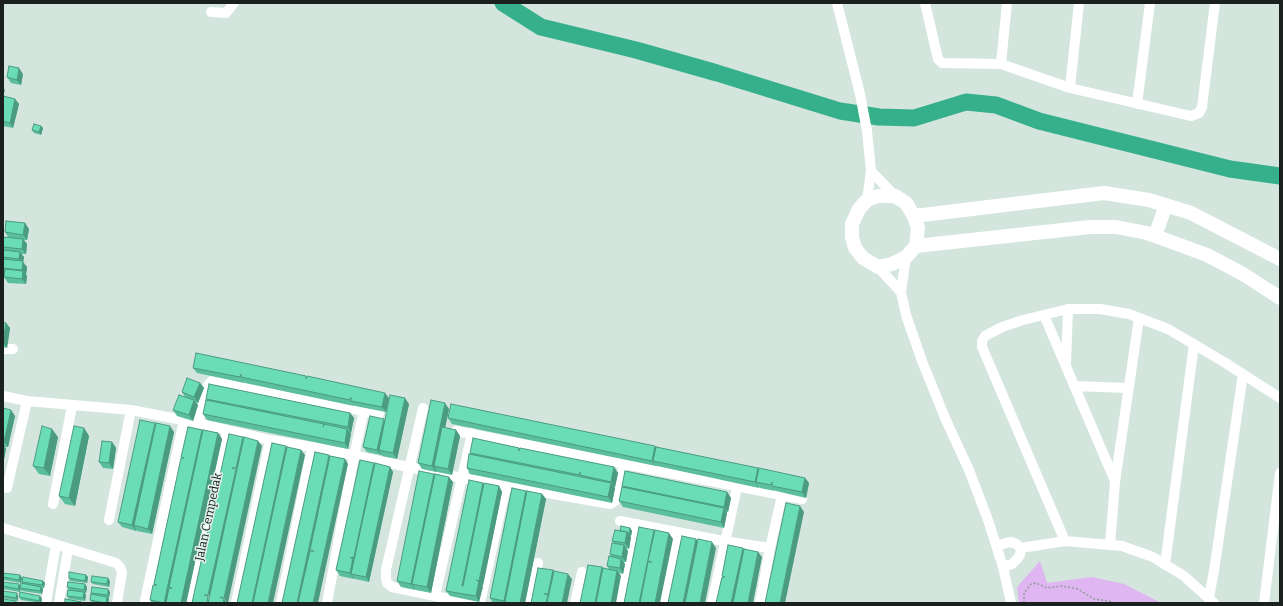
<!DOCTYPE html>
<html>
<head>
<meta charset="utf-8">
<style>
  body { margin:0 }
  #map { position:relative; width:1283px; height:606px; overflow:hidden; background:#d3e5dd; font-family:Bitter,serif }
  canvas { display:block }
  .frame { position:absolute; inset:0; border:4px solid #1a201e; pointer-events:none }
</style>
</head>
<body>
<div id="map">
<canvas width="1283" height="606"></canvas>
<div class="frame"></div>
</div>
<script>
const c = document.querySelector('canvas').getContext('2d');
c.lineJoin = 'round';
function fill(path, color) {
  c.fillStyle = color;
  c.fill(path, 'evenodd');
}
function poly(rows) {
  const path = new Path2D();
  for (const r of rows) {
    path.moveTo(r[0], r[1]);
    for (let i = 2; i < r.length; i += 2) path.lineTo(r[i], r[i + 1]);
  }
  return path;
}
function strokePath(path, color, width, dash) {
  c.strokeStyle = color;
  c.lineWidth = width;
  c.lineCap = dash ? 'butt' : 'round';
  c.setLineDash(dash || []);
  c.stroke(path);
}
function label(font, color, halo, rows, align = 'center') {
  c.font = font + ' Bitter,serif';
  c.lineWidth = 3;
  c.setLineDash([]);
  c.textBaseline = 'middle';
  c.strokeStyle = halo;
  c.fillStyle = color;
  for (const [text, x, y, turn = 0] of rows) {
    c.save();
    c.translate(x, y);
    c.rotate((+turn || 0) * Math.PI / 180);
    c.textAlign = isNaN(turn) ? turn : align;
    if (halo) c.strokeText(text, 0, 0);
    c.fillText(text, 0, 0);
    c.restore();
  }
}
fill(poly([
  [1040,561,1047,583,1092,577,1124,584,1161,603,1019,603,1017,587]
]), '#dfb6f1');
strokePath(poly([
  [503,3,541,27,636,50,717,73,840,111,879,117,914,118,966,102,996,105,1039,121,1230,169,1280,176]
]), '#35b08b', 17);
strokePath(poly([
  [1024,603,1024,593,1031,584,1036,583,1047,588,1061,586,1078,589,1094,599,1108,601,1115,603]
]), '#8e9c96', 1.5, [2, 2]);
strokePath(poly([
  [837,3,860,94,867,131,871,171,867,200],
  [925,3,938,59,942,63,1001,64,1070,88,1191,116,1199,113,1202,107,1215,3],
  [211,12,226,13,234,3],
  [1001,64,1007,3],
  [1070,88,1079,3],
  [1137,104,1150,3],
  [871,171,895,196],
  [906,257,901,292,906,315,922,361,945,418,969,470,988,520,1003,567,1011,603],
  [878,267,901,292],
  [1044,315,1115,481],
  [3,349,13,349],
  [1066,363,1068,309],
  [1074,386,1128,388],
  [3,396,27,401,131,410,198,423,270,440,312,447,462,478,610,504,615,501,624,464],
  [423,408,386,570,386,579,387,583,392,587,435,596],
  [198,423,208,385,212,381,379,414],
  [456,431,802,499],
  [7,488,27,401],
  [53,504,72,406],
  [109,520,131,410],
  [620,521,724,541,770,548],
  [3,528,116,563,120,567,122,572,117,603],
  [1065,541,982,347,982,341,985,336,1002,327,1023,320,1068,309,1100,309,1129,314,1168,329,1224,362,1280,398],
  [1110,545,1115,482,1139,318],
  [997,546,1006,543,1011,542,1016,544,1021,548,1065,541,1122,546,1153,557,1184,576,1214,603],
  [1165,565,1194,344],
  [1003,567,1012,564,1017,559,1020,555,1021,548],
  [1209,597,1214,571,1243,374],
  [46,603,56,545],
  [59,603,68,549],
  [146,603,145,600,184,420],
  [192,603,227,431],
  [236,603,270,440],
  [281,603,312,447],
  [327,603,354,456,364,410],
  [471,603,435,596,472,433],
  [480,603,506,486],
  [529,603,538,563],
  [575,603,582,572],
  [619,603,637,524],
  [664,603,677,532],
  [712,603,737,487],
  [760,603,770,548,782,495],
  [1264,603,1280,473]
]), '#fff', 10);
strokePath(poly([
  [878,196,895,196,906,203,914,216,918,228,916,246,906,257,892,264,878,267,863,258,855,248,852,237,852,224,859,209,867,200,878,196],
  [914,216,1104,193,1149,200,1191,213,1280,259],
  [1155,236,1166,205],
  [916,246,1090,227,1116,227,1147,233,1207,255,1243,274,1280,298]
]), '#fff', 14);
fill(poly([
  [23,74,21,85,11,83,7,77],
  [3,96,15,99,19,104,13,128,3,126],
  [41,126,43,128,41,135,34,133,32,130],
  [25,223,29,229,27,240,24,240,27,244,26,254,21,254,24,257,23,262,27,267,26,275,27,276,26,284,8,283,4,277,5,273,3,270,3,250,4,250,3,248,3,237,8,237,5,232],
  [3,322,6,323,10,328,7,348,3,347],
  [193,368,306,376,307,377,389,398,386,412,355,406,354,405,354,406,245,383,244,382,244,383,197,373],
  [200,383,204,388,198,403,195,402,198,405,193,421,177,416,173,410,185,397,182,392],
  [206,399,350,413,354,418,351,433,350,433,351,434,348,449,207,420,203,414,207,400],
  [409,404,397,459,382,456,381,454,381,455,367,452,363,447,385,420],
  [3,408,15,416,8,447,5,447,6,449,3,464],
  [449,409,445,428,456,430,460,436,452,475,437,472,437,471,436,472,422,469,418,463],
  [448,418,656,447,759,469,805,478,809,483,806,498,776,491,775,490,775,491,760,488,759,487,759,488,657,466,656,466,452,424],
  [156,424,174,432,152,534,137,531,136,530,136,531,122,527,118,522],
  [84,428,89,436,75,506,65,504,59,496],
  [203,431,218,433,222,439,186,603,152,603,150,600,154,585,154,584,182,458,181,457],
  [58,437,50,476,39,474,33,466],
  [112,442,116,448,113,469,103,468,99,462],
  [519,448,520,449,614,467,618,473,615,487,614,487,615,488,612,503,470,474,467,468,471,454,470,453],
  [374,463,375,465,390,467,393,472,369,582,355,579,354,578,354,579,340,576,336,570],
  [434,474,435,475,453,482,431,593,416,590,415,589,415,590,401,587,397,581],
  [483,483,484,484,499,486,502,492,479,602,450,596,446,591],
  [622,486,727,492,731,498,728,512,726,512,727,513,724,528,623,507,619,501,623,487],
  [526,491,527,492,542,494,546,499,525,603,493,603,490,598],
  [630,528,632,531,631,536,630,536,631,537,629,549,626,548,628,551,626,562,624,562,625,564,623,574,619,573,621,576,603,569,609,569,607,566,611,557,610,554,614,543,612,541,620,531],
  [3,573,20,575,22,578,21,583,3,580],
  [86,575,88,577,87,583,70,581,69,578],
  [43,581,45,583,44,588,42,588,43,589,42,594,22,591,20,589,20,592,3,589,3,582,20,587,23,584,22,582],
  [110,581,109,587,93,584,91,582],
  [67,587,87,587,86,593,84,593,86,595,85,601,69,599,67,596,69,590],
  [3,591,18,596,18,601,3,598],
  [110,592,109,598,108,598,109,599,108,603,92,603,90,600,93,594,91,593],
  [40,596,42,599,41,603,21,600,19,597]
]), '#5bbe9d');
fill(poly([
  [19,68,23,74,21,85,17,80],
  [3,88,5,90,3,96],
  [15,99,19,104,13,128,10,123],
  [41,126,43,128,41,135,39,132],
  [25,223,29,229,27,240,23,235],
  [23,239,27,244,26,254,22,249],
  [20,252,24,257,23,262,27,267,26,275,22,270,23,264,19,259],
  [23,271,27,276,26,284,22,279],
  [6,323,10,328,7,348,3,342],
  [200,383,204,388,198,403,194,397],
  [385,393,389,398,386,412,382,407],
  [405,398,409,404,397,459,393,453],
  [194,400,198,405,193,421,189,415],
  [445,403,449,409,437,467,434,466,437,471,436,472,432,466],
  [11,410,15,416,8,447,4,442],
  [350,413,354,418,351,433,348,427],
  [384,419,388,424,379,450,381,454,381,455,377,450],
  [155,423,159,428,134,525,136,530,136,531,132,525],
  [170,426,174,432,152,534,148,529],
  [84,428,89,436,75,506,69,498],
  [52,429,58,437,50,476,44,468],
  [347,429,351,434,348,449,345,443],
  [202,430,206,435,169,587,172,592,169,603,164,603],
  [456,430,460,436,452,475,448,469],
  [218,433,222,439,186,603,181,603],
  [243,437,247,443,240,474,236,468],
  [258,441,262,446,228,603,227,603,224,598],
  [112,442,116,448,113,469,109,463],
  [3,444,6,449,3,464],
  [286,446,290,452,257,603,252,603],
  [655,446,659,452,653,461,656,466,652,461],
  [301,450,305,455,273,603,268,603],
  [329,455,333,461,310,550,313,554,302,603,297,603],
  [345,459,348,464,318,603,313,603],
  [374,463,378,469,357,563,354,557],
  [390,467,393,472,369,582,366,577],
  [614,467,618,473,615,487,611,482],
  [758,468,762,473,756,482,759,488,755,482],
  [236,469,240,474,212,600,208,595],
  [434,474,437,479,412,584,415,589,415,590,411,584],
  [449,477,453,482,431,593,427,587],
  [805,478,809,483,806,498,802,492],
  [483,483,487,488,466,591,462,586],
  [611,483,615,488,612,503,608,497],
  [499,486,502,492,483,586,479,581],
  [526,491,530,496,505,602,506,603,505,603,504,601],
  [727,492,731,498,728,512,724,507],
  [542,494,546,499,525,603,520,603],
  [800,506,804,512,785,603,780,603],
  [724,508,727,513,724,528,721,522],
  [630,528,632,531,631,536,629,534],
  [654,530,657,535,648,561,651,565,644,603,639,603],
  [627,532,631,537,629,549,625,543],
  [669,533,673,539,660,603,655,603],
  [696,539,700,544,688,603,683,603],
  [712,542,716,548,705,603,700,603],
  [624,545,628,551,626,562,622,557],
  [743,548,746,554,736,603,731,603],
  [758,552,762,557,753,603,748,603],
  [353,558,357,564,351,574,354,578,354,579,350,573],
  [621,559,625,564,623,574,620,568],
  [602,567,606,573,600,603,595,603],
  [553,570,556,576,552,599,548,594],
  [617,571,621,576,616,603,611,603],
  [568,574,572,579,567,603,562,603],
  [20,575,22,578,21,583,19,580],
  [86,575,88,577,87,583,85,581],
  [108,578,110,581,109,587,107,584],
  [43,581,45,583,44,588,42,585],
  [479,581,483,587,479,602,476,596],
  [19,584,21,587,20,592,18,589],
  [85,584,87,587,86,593,84,590],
  [41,587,43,589,42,594,40,591],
  [108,589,110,592,109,598,108,595],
  [84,592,86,595,85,601,83,598],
  [17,593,18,596,18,601,16,598],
  [40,596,42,599,41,603,39,601],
  [107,597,109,599,108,603,106,603],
  [224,599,227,603,223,603]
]), '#4a9b80');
const building = poly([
  [9,66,19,68,17,80,7,77,9,66],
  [3,96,15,99,10,123,3,121,3,96],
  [34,124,41,126,39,132,32,130,34,124],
  [6,221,25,223,23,235,5,232,6,221],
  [3,237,23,239,22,249,3,247,3,237],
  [3,250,20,252,19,259,3,257,3,250],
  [3,259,23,261,22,270,3,268,3,259],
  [5,269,23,271,22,279,4,277,5,269],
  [3,322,6,323,3,342,3,322],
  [196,353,306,376,306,379,307,376,385,393,382,407,351,401,351,397,350,400,241,377,241,374,240,377,193,368,196,353],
  [187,378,200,383,194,397,182,392,187,378],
  [209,384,350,413,348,427,206,399,209,384],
  [179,395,194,400,189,415,173,410,179,395],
  [390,395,405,398,393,453,379,450,390,395],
  [206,400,324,424,323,427,324,424,347,429,345,443,203,414,206,400],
  [431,400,445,403,432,466,418,463,431,400],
  [451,404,655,446,652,461,448,418,451,404],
  [3,408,11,410,4,442,3,442,3,408],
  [370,416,384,419,377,450,363,447,370,416],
  [140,420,155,423,132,525,118,522,140,420],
  [156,423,170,426,148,529,134,525,156,423],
  [42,426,52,429,44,468,33,466,42,426],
  [74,426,84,428,69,498,59,496,74,426],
  [188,427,202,430,164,603,150,600,153,585,157,585,154,584,181,458,184,458,181,457,188,427],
  [442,427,456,430,448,469,434,466,442,427],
  [203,430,218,433,181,603,166,603,169,588,172,588,169,587,203,430],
  [229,434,243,437,236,468,232,468,236,469,208,595,204,595,208,596,207,603,192,603,229,434],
  [244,437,258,441,224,598,220,597,224,599,223,603,208,603,244,437],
  [473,438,519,448,519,451,520,448,614,467,611,482,580,475,580,472,580,475,470,453,473,438],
  [102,441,112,442,109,463,99,462,102,441],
  [272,443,286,446,252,603,237,603,272,443],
  [287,447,301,450,268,603,253,603,287,447],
  [656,447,758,468,755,482,653,461,656,447],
  [315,452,329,455,297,603,282,603,315,452],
  [469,454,611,483,608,497,467,468,469,454],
  [330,456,345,459,313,603,298,603,310,551,314,551,310,550,330,456],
  [360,460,374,463,354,557,350,558,353,558,350,573,336,570,360,460],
  [375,463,390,467,366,577,351,574,375,463],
  [759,468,805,478,802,492,772,486,772,482,771,485,756,482,759,468],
  [419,471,434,474,411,584,397,581,419,471],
  [625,471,727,492,724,507,622,486,625,471],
  [435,474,449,477,427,587,412,584,435,474],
  [469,480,483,483,462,586,463,586,484,483,499,486,479,581,476,580,479,581,476,596,446,591,469,480],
  [622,487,724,508,721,522,619,501,622,487],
  [512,488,526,491,504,601,490,598,512,488],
  [527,491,542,494,520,603,512,603,505,602,527,491],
  [786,503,800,506,780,603,765,603,786,503],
  [621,526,630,528,629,534,627,532,620,531,621,526],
  [639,527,654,530,639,603,624,603,639,527],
  [615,530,627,532,625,543,612,541,615,530],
  [655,530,669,533,655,603,640,603,648,562,652,562,648,561,655,530],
  [682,536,696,539,683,603,668,603,682,536],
  [698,539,712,542,700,603,685,603,698,539],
  [612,543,624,545,622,557,610,554,612,543],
  [728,545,743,548,731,603,716,603,722,577,725,577,722,576,728,545],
  [744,549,758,552,748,603,733,603,744,549],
  [609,556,621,559,620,568,607,566,609,556],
  [588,565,602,567,595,603,580,603,588,565],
  [538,568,553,570,548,594,544,594,548,594,546,603,531,603,538,568],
  [603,568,617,571,611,603,596,603,603,568],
  [554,571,568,574,562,603,547,603,554,571],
  [69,572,86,575,85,581,69,578,69,572],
  [3,573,20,575,19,580,3,577,3,573],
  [92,576,108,578,107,584,91,582,92,576],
  [23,577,43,581,42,585,22,582,23,577],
  [3,582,19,584,18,589,3,586,3,582],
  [68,582,85,584,84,590,67,587,68,582],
  [21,583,41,587,40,591,20,588,21,583],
  [92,587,108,589,108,595,91,593,92,587],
  [68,590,84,592,83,598,67,596,68,590],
  [3,591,17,593,16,598,3,596,3,591],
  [20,592,40,596,39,601,19,597,20,592],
  [91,594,107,597,106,603,90,600,91,594],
  [3,599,16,601,16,603,3,603,3,599],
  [65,599,82,602,81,603,65,603,65,599]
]);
fill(building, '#6addb7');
strokePath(building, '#4a9b80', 1);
label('12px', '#1a201e', '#e0f2ea', [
  ["Jalan Cempedak",209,517,-78]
]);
</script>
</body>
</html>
